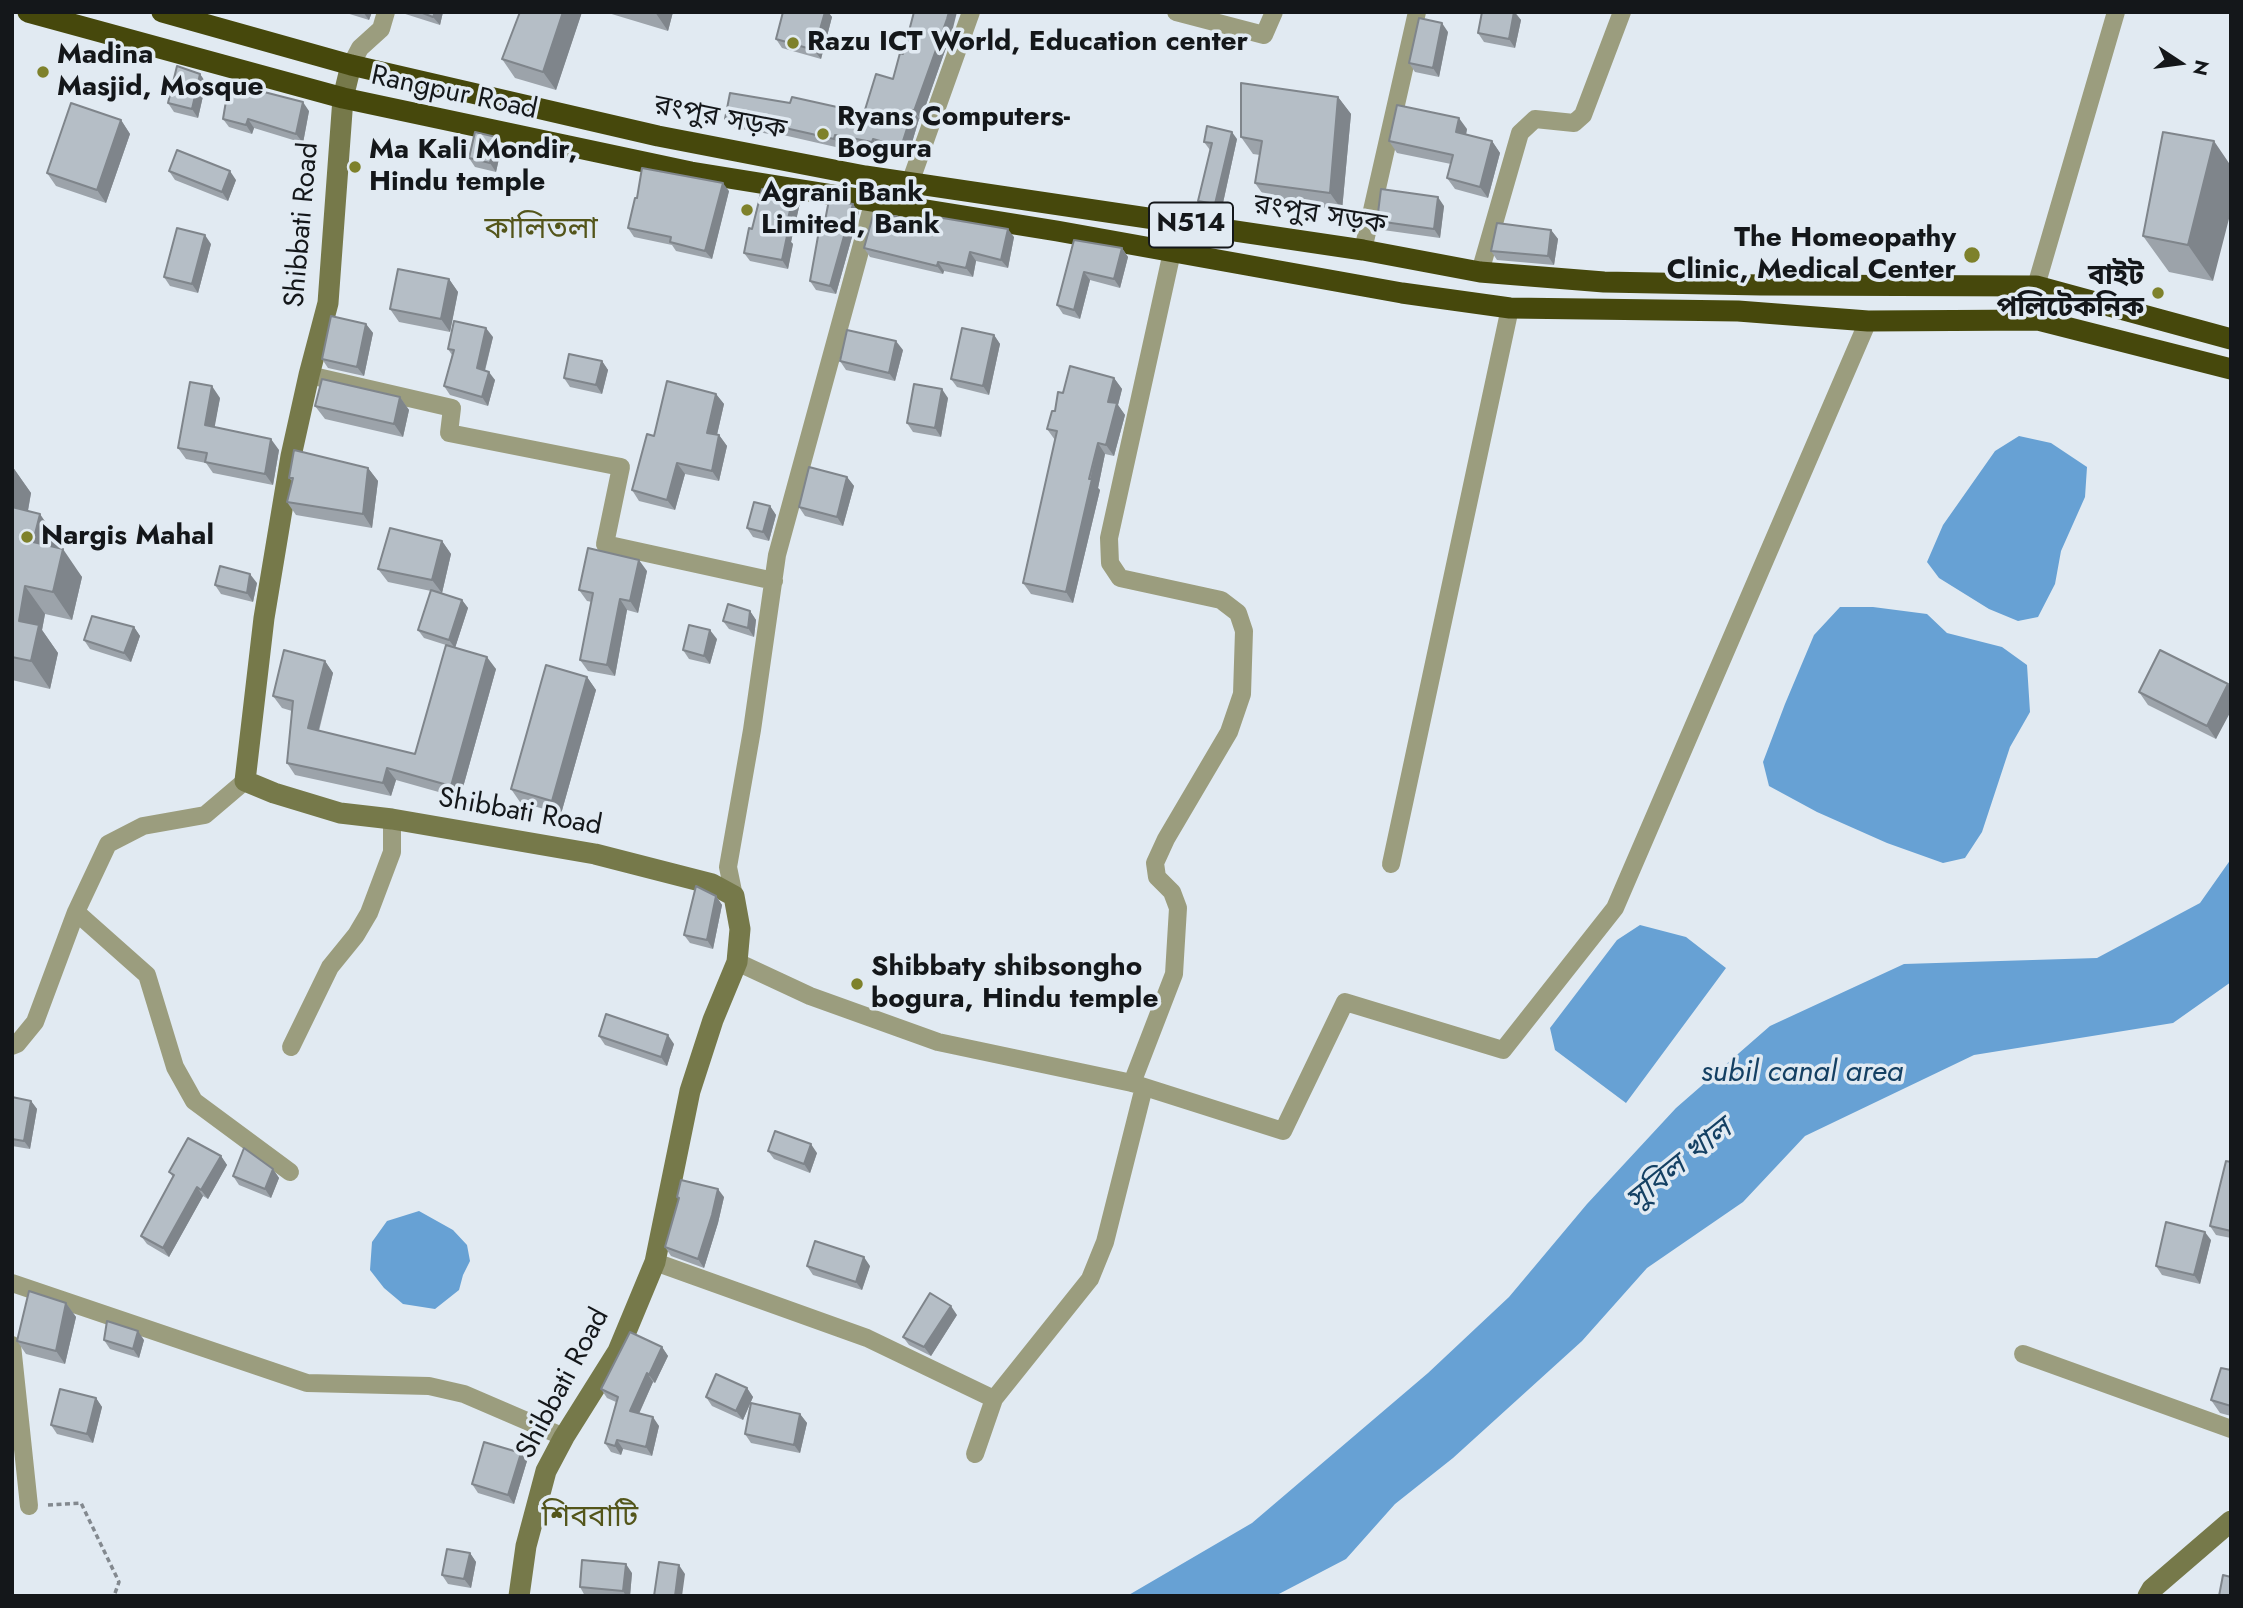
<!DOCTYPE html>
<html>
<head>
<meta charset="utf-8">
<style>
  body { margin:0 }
  #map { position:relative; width:2243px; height:1608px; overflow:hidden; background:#e1eaf2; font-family:Jost,sans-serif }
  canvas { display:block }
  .frame { position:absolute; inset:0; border:14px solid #14171a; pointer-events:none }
  .north { position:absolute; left:2145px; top:28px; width:70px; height:70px; -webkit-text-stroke:5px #e1eaf2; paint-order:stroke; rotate:103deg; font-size:19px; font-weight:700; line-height:28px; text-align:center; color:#14171a }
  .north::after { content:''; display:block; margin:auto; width:24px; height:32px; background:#14171a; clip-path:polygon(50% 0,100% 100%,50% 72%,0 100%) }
</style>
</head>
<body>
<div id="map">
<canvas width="2243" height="1608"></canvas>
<div class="frame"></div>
<div class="north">N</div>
</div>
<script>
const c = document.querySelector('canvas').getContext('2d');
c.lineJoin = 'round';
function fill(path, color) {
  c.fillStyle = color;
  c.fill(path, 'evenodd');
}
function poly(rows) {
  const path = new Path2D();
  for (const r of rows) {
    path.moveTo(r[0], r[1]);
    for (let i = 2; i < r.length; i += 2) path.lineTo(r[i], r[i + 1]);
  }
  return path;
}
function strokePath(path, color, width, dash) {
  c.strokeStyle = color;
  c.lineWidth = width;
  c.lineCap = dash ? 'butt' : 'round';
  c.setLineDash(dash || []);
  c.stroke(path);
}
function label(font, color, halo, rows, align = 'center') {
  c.font = font + ' Jost,"Noto Sans Bengali",sans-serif';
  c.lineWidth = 7;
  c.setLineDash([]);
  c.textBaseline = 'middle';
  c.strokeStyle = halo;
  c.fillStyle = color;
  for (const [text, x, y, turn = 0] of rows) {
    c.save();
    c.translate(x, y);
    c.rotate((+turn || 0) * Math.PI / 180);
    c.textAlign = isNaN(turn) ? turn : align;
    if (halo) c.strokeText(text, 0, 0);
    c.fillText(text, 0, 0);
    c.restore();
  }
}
fill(poly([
  [2019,436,2051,443,2087,467,2085,497,2061,551,2055,584,2038,617,2018,621,1989,609,1939,578,1927,562,1943,525,1995,451],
  [1840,607,1873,607,1927,614,1947,633,2002,647,2027,665,2030,712,2010,747,1982,832,1965,858,1943,863,1887,843,1817,812,1769,786,1763,762,1785,704,1814,635],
  [2231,859,2231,982,2173,1023,1974,1055,1805,1136,1743,1202,1647,1268,1582,1341,1453,1458,1395,1504,1346,1559,1275,1596,1127,1596,1252,1523,1428,1373,1509,1297,1587,1204,1676,1108,1770,1026,1904,964,2097,958,2200,903],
  [1640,925,1686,937,1726,968,1626,1103,1555,1050,1550,1028,1617,940],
  [419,1211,453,1230,467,1245,470,1261,463,1275,459,1290,435,1309,403,1304,384,1288,370,1270,372,1242,387,1221]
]), '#67a1d4');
strokePath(poly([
  [48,1505,81,1503,119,1582,114,1596]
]), '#83898f', 3.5, [5, 3.5]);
strokePath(poly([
  [1176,12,1264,35,1274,12],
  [351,65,360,48,381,29,386,12],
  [910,183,971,12],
  [1363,250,1417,12],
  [1480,272,1520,133,1535,119,1574,123,1583,115,1622,12],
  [2036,286,2116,12],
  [309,375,452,408,449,433,621,467,605,544,774,581],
  [1391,864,1510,308],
  [734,896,728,867,752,730,777,555,880,178],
  [76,912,147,975,175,1067,194,1101,290,1172],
  [737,962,810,996,938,1042,1132,1083,1283,1131,1345,1002,1503,1050,1615,908,1868,321],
  [12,1046,17,1044,35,1022,76,912,108,844,143,826,205,815,245,781],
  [291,1047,330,967,356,935,369,913,392,852,392,819],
  [1132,1083,1174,974,1178,908,1172,892,1157,877,1155,863,1166,839,1229,732,1242,694,1244,631,1238,613,1221,600,1120,578,1110,563,1109,538,1172,252],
  [655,1262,867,1338,994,1399],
  [12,1283,307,1383,429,1386,464,1394,564,1437],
  [12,1345,29,1506],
  [2023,1354,2231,1429],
  [975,1454,994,1399,1090,1279,1105,1242,1144,1087]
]), '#9b9d7e', 18);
strokePath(poly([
  [351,65,343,98,328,303,309,375,291,456,264,618,245,781,274,793,340,813,392,819,595,854,712,884,734,896,740,929,737,962,713,1020,690,1091,655,1262,618,1351,564,1437,546,1471,526,1546,519,1596],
  [2148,1596,2152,1589,2231,1521]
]), '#76794a', 21);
strokePath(poly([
  [28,12,343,98,691,172,1057,231,1402,293,1510,308,1738,311,1868,321,2038,320,2231,369],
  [162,12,351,65,658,136,865,176,1363,250,1480,272,1604,282,1761,285,2036,286,2231,339]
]), '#46480c', 21);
fill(poly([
  [343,12,372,12,369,20],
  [399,12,443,12,440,25],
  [520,12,582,12,556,90,515,78,502,59],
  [605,12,673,12,668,31],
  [783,12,828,12,832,17,821,59,782,48,776,39],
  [1482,12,1515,12,1521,20,1515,48,1484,42,1478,33],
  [953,28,921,119,919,119,908,156,879,148,878,151,841,143,840,148,770,132,769,134,731,127,725,119,790,103,864,113,893,79,903,54],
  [1448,32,1439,77,1415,72,1409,63],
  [200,74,206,83,198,118,174,112,168,103],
  [1338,97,1351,114,1342,210,1267,200,1255,183,1260,155,1253,154,1241,137],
  [309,111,303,143,254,128,252,134,229,127,223,119],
  [121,120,130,134,106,203,56,186,47,173],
  [1467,129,1466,135,1492,141,1500,153,1488,198,1455,189,1447,178,1451,164,1397,153,1389,141],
  [2163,132,2213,281,2169,272,2143,236],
  [496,137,502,145,496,172,475,167,469,158],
  [1237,139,1221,212,1204,208,1198,201,1210,150,1204,142],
  [169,171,236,180,228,201,175,180],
  [729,191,712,259,676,251,672,245,634,237,628,228,637,198],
  [800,203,791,242,793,244,788,269,750,261,744,253,752,229],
  [1444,206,1440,238,1383,230,1377,221],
  [859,212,836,294,816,290,810,281],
  [923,222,1014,237,1008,268,976,261,973,277,944,271,943,274,870,257,864,248],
  [1551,230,1558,239,1554,265,1497,260,1491,251],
  [1074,240,1122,248,1128,257,1120,288,1090,280,1080,319,1063,314,1057,305],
  [211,244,198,293,170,286,164,277],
  [449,279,458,292,450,332,399,322,390,309],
  [366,324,373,333,364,376,328,368,322,359],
  [994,335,1000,344,989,395,957,387,951,379],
  [493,337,485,371,495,380,488,406,450,395,444,386,452,355,448,349],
  [903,350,895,381,846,370,840,361],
  [602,361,608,370,602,394,570,387,564,378],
  [1114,378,1122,389,1118,405,1125,415,1114,456,1105,454,1098,488,1100,490,1073,603,1031,594,1023,583,1055,440,1047,429,1063,393],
  [716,394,724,404,717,435,719,435,727,446,719,481,685,474,675,510,639,501,632,490,654,436],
  [400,397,409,410,403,437,325,419,315,406],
  [220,398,214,427,279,450,273,485,213,473,206,463,186,459,178,448],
  [948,398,941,437,913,432,907,423],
  [12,466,31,493,28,511,59,542,58,548,82,577,72,620,45,614,42,630,58,653,50,689,12,680],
  [368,468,378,481,372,528,296,515,287,502,292,481,289,478],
  [847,477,854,486,843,526,805,516,799,507],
  [770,506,776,515,769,541,753,537,747,528],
  [442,541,451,554,442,593,462,600,468,608,455,648,496,669,460,798,396,780,391,796,295,775,287,763,292,711,282,708,273,696,325,661,333,673,319,731,415,754,446,645,424,638,418,630,431,591,388,582,378,569],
  [647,571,638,613,627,610,615,676,588,671,580,660,592,602,587,601,579,590],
  [257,583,253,602,221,594,215,585],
  [750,611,756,620,754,637,729,629,723,621],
  [134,627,140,636,131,662,90,649,84,640],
  [717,639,710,664,689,659,683,650],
  [587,677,596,690,561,814,520,802,511,789],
  [2231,688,2216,739,2148,705,2139,692],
  [716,896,722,905,713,949,690,943,684,935],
  [599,1036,674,1044,667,1066,605,1045],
  [12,1097,31,1101,37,1109,30,1149,12,1146],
  [768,1151,817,1153,810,1173,774,1159],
  [221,1156,227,1165,208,1199,203,1196,169,1257,147,1244,141,1236,173,1177,169,1172],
  [2231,1162,2231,1238,2216,1235,2210,1226],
  [273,1169,279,1178,271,1198,239,1185,233,1176],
  [677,1197,724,1197,718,1223,704,1268,671,1256,665,1247,679,1200],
  [2211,1240,2200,1284,2162,1275,2156,1266],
  [807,1266,870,1266,862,1290,813,1275],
  [66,1303,76,1317,65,1364,26,1354,17,1341],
  [957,1315,931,1356,909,1345,903,1337],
  [104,1340,144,1340,139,1358,110,1349],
  [662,1347,668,1356,655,1383,653,1382,639,1414,659,1426,652,1456,623,1449,621,1455,611,1452,605,1443,616,1402,607,1398,601,1389],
  [2231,1370,2231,1416,2220,1413,2211,1400],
  [747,1388,753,1397,743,1420,712,1406,706,1397],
  [96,1398,102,1407,93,1443,57,1434,51,1425],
  [800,1414,807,1423,800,1453,751,1443,745,1434],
  [527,1461,514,1504,478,1493,472,1484],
  [470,1553,476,1562,471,1588,448,1584,442,1575],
  [632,1573,630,1596,585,1596,580,1587]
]), '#9ca3aa');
fill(poly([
  [363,12,372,12,369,20],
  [435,12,443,12,440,25,433,17],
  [563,12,582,12,556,90,543,72],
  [655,12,673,12,668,31],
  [825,12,828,12,832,17,821,59,814,50],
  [949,12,957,12,953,28,921,119,914,111],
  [1514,12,1521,20,1515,48,1509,39],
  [1442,23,1448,32,1439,77,1433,68],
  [200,74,206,83,198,118,192,109],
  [1338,97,1351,114,1342,210,1330,193],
  [303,102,309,111,303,143,296,134],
  [913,110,919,119,908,156,901,147],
  [1459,118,1467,129,1464,144,1456,132],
  [248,119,254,128,252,134,246,125],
  [121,120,130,134,106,203,97,190],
  [763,123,770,132,769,134,763,125],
  [1232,132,1237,139,1221,212,1215,204],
  [835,135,841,143,840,148,834,139],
  [496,137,502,145,496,172,490,163],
  [873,139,879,148,878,151,872,142],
  [1492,141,1500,153,1488,198,1480,187],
  [2214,141,2231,166,2231,211,2213,281,2188,245],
  [230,171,236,180,228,201,222,192],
  [723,183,729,191,712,259,705,251],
  [794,194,800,203,791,242,793,244,788,269,782,260,784,235],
  [1438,197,1444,206,1440,238,1434,229],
  [853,204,859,212,836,294,830,286],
  [1008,229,1014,237,1008,268,1001,260],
  [1551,230,1558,239,1554,265,1548,256],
  [205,235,211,244,198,293,192,284],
  [1122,248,1128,257,1120,288,1114,279],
  [970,252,976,261,973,277,966,268],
  [938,262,944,271,943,274,937,266],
  [1084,272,1090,280,1080,319,1074,310],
  [449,279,458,292,450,332,441,319],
  [366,324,373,333,364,376,357,367],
  [486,328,493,337,483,377,477,368],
  [994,335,1000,344,989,395,983,386],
  [896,341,903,350,895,381,889,373],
  [602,361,608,370,602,394,596,385],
  [489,372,495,380,488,406,482,397],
  [1114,378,1122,389,1118,405,1125,415,1114,456,1106,445,1108,402],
  [212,386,220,398,213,436,205,425],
  [942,389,948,398,941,437,935,428],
  [716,394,724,404,715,443,707,433],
  [400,397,409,410,403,437,394,424],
  [719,435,727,446,719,481,712,471],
  [271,439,279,450,273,485,265,474],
  [1098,443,1105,454,1098,488,1100,490,1073,603,1066,592],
  [677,463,685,474,675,510,667,500],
  [12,466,31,493,24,532,12,515],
  [368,468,378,481,372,528,363,514],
  [847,477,854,486,843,526,837,517],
  [770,506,776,515,769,541,763,532],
  [40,514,59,542,52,570,33,542],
  [442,541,451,554,442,593,432,580],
  [63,549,82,577,72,620,53,592],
  [639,560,647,571,638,613,630,601],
  [250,574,257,583,253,602,247,593],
  [25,586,45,614,42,630,58,653,50,689,31,661,19,621],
  [620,599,627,610,615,676,607,665],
  [462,600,468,608,455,648,449,640],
  [750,611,756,620,754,637,748,628],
  [134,627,140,636,131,662,124,653],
  [710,630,717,639,710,664,704,656],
  [487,657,496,669,460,798,451,786],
  [325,661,333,673,316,740,308,728],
  [587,677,596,690,561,814,552,801],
  [2228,684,2231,688,2231,711,2216,739,2207,726],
  [387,768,396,780,391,796,383,783],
  [716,896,722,905,713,949,707,940],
  [668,1035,674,1044,667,1066,661,1057],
  [31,1101,37,1109,30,1149,24,1141],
  [811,1144,817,1153,810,1173,804,1164],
  [221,1156,227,1165,208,1199,201,1190],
  [273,1169,279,1178,271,1198,265,1189],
  [197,1187,203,1196,169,1257,163,1248],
  [718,1189,724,1197,718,1223,704,1268,698,1259],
  [2205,1232,2211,1240,2200,1284,2194,1275],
  [864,1257,870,1266,862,1290,856,1282],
  [66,1303,76,1317,65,1364,56,1351],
  [951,1306,957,1315,931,1356,924,1347],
  [138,1331,144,1340,139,1358,133,1349],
  [662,1347,668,1356,655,1383,649,1375],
  [647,1373,653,1382,636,1420,630,1411],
  [747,1388,753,1397,743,1420,736,1411],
  [96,1398,102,1407,93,1443,87,1434],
  [800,1414,807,1423,800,1453,794,1445],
  [653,1417,659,1426,652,1456,646,1447],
  [617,1440,623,1449,621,1455,615,1446],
  [521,1453,527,1461,514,1504,508,1495],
  [470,1553,476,1562,471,1588,464,1579],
  [626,1564,632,1573,630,1596,626,1596,623,1591],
  [679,1565,685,1574,682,1596,675,1596]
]), '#7f858b');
const building = poly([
  [420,12,435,12,433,17,420,12],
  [520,12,563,12,543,72,502,59,520,12],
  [783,12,825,12,814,50,776,39,783,12],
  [914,12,949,12,947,19,914,111,913,110,901,147,873,139,872,142,835,135,834,139,763,123,763,125,725,119,730,93,790,103,792,97,864,113,876,74,893,79,900,53,903,54,914,12],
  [1482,12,1514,12,1509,39,1478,33,1482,12],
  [1419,18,1442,23,1433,68,1409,63,1419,18],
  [177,66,200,74,192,109,168,103,177,66],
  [229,83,303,102,296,134,248,119,246,125,223,119,229,83],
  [1241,83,1338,97,1330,193,1255,183,1262,141,1241,137,1241,83],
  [71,103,121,120,97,190,47,173,71,103],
  [1397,105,1459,118,1456,132,1492,141,1480,187,1447,178,1453,155,1389,141,1397,105],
  [1207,126,1232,132,1215,204,1198,201,1212,143,1204,142,1207,126],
  [475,132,496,137,490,163,469,158,475,132],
  [2163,132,2214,141,2188,245,2143,236,2163,132],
  [177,150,230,171,222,192,169,171,177,150],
  [642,168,723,183,705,251,670,242,671,237,628,228,635,198,637,198,642,168],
  [762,189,794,194,784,235,787,236,782,260,744,253,749,228,752,229,762,189],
  [1381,189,1438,197,1434,229,1377,221,1381,189],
  [829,200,853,204,830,286,810,281,820,225,824,226,829,200],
  [874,212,923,222,925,215,1008,229,1001,260,970,252,966,268,938,262,937,266,864,248,874,212],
  [1497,223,1551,230,1548,256,1491,251,1497,223],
  [177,228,205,235,192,284,164,277,177,228],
  [1074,240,1122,248,1114,279,1084,272,1074,310,1057,305,1074,240],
  [398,269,449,279,441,319,390,309,398,269],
  [331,316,366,324,357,367,322,359,331,316],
  [454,321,486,328,477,368,489,372,482,397,444,386,454,350,448,349,454,321],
  [962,328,994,335,983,386,951,379,962,328],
  [847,330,896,341,889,373,840,361,847,330],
  [569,354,602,361,596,385,564,378,569,354],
  [1070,366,1114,378,1108,402,1117,403,1106,445,1098,443,1089,479,1092,479,1066,592,1023,583,1057,431,1047,429,1052,411,1055,411,1058,392,1063,393,1070,366],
  [322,379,400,397,394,424,315,406,322,379],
  [667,381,716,394,707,433,719,435,712,471,677,463,667,500,632,490,647,434,654,436,667,381],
  [190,382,212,386,205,425,271,439,265,474,205,462,207,453,178,448,190,382],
  [914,384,942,389,935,428,907,423,914,384],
  [294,450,368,468,363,514,287,502,293,478,289,478,294,450],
  [809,467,847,477,837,517,799,507,809,467],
  [754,502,770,506,763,532,747,528,754,502],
  [12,507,40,514,33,542,63,549,53,592,25,586,19,621,39,625,31,661,12,657,12,507],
  [390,528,442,541,432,580,378,569,390,528],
  [588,548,639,560,630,601,620,599,607,665,580,660,593,593,579,590,588,548],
  [220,566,250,574,247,593,215,585,220,566],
  [431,590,462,600,449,640,418,630,431,590],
  [728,604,750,611,748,628,723,621,728,604],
  [92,616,134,627,124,653,84,640,92,616],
  [689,625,710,630,704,656,683,650,689,625],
  [446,645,487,657,451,786,387,768,383,783,287,763,293,701,273,696,284,650,325,661,308,728,415,754,446,645],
  [2160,650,2228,684,2207,726,2139,692,2160,650],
  [546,665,587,677,552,801,511,789,546,665],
  [696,886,716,896,707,940,684,935,696,886],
  [606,1014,668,1035,661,1057,599,1036,606,1014],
  [12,1097,31,1101,24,1141,12,1139,12,1097],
  [775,1131,811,1144,804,1164,768,1151,775,1131],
  [188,1138,221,1156,201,1190,197,1187,163,1248,141,1236,174,1175,169,1172,188,1138],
  [244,1148,273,1169,265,1189,233,1176,244,1148],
  [2226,1161,2231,1162,2231,1231,2210,1226,2226,1161],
  [681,1180,718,1189,712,1215,698,1259,665,1247,679,1198,677,1197,681,1180],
  [2166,1222,2205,1232,2194,1275,2156,1266,2166,1222],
  [815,1241,864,1257,856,1282,807,1266,815,1241],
  [29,1291,66,1303,56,1351,17,1341,29,1291],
  [930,1293,951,1306,924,1347,903,1337,930,1293],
  [107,1321,138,1331,133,1349,104,1340,107,1321],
  [630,1332,662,1347,649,1375,647,1373,630,1411,653,1417,646,1447,617,1440,615,1446,605,1443,618,1397,601,1389,630,1332],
  [2221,1368,2231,1370,2231,1406,2211,1400,2221,1368],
  [716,1374,747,1388,736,1411,706,1397,716,1374],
  [60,1389,96,1398,87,1434,51,1425,60,1389],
  [751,1403,800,1414,794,1445,745,1434,751,1403],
  [484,1442,521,1453,508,1495,472,1484,484,1442],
  [447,1549,470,1553,464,1579,442,1575,447,1549],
  [582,1560,626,1564,623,1591,580,1587,582,1560],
  [659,1562,679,1565,675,1596,654,1596,659,1562],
  [2223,1575,2231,1577,2231,1596,2219,1596,2223,1575]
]);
fill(building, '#b5bec6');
strokePath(building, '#7f858b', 2);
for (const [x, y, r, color] of [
  [793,43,7,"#7e812b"],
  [43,72,7,"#7e812b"],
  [823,134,7,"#7e812b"],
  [355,167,7,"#7e812b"],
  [747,210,7,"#7e812b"],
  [1972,255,9,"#7e812b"],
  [2158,293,7,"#7e812b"],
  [27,537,7,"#7e812b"],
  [857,984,7,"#7e812b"]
]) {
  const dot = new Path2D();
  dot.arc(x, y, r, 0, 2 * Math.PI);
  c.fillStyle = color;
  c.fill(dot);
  strokePath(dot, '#e1eaf2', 2.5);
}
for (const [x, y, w] of [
  [1191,225,84]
]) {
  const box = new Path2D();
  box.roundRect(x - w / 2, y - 22.5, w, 45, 5);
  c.fillStyle = '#e1eaf2';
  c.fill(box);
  strokePath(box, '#14171a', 2);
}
label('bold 26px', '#14171a', null, [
  ["N514",1191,225]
]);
label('bold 28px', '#14171a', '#e1eaf2', [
  ["Razu ICT World, Education center",807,43],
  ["Madina",57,56],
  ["Masjid, Mosque",57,88],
  ["Ryans Computers-",837,118],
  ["Bogura",837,150],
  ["Ma Kali Mondir,",369,151],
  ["Hindu temple",369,183],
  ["Agrani Bank",761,194],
  ["Limited, Bank",761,226],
  ["The Homeopathy",1956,239,"right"],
  ["Clinic, Medical Center",1956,271,"right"],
  ["বাইট",2144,277,"right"],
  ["পলিটেকনিক",2144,309,"right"],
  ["Nargis Mahal",41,537],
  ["Shibbaty shibsongho",871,968],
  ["bogura, Hindu temple",871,1000]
], 'left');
label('28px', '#14171a', '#e1eaf2', [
  ["Rangpur Road",454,94,12],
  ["রংপুর সড়ক",720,119,11],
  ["রংপুর সড়ক",1320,216,9],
  ["Shibbati Road",303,225,-85],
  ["Shibbati Road",520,813,10],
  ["Shibbati Road",564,1384,-62]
]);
label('30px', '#53551a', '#e1eaf2', [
  ["কালিতলা",541,231],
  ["শিববাটি",590,1519]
]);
label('italic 30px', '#144063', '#e1eaf2', [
  ["subil canal area",1802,1074],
  ["সুবিল খাল",1680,1166,-39]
]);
</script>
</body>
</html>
